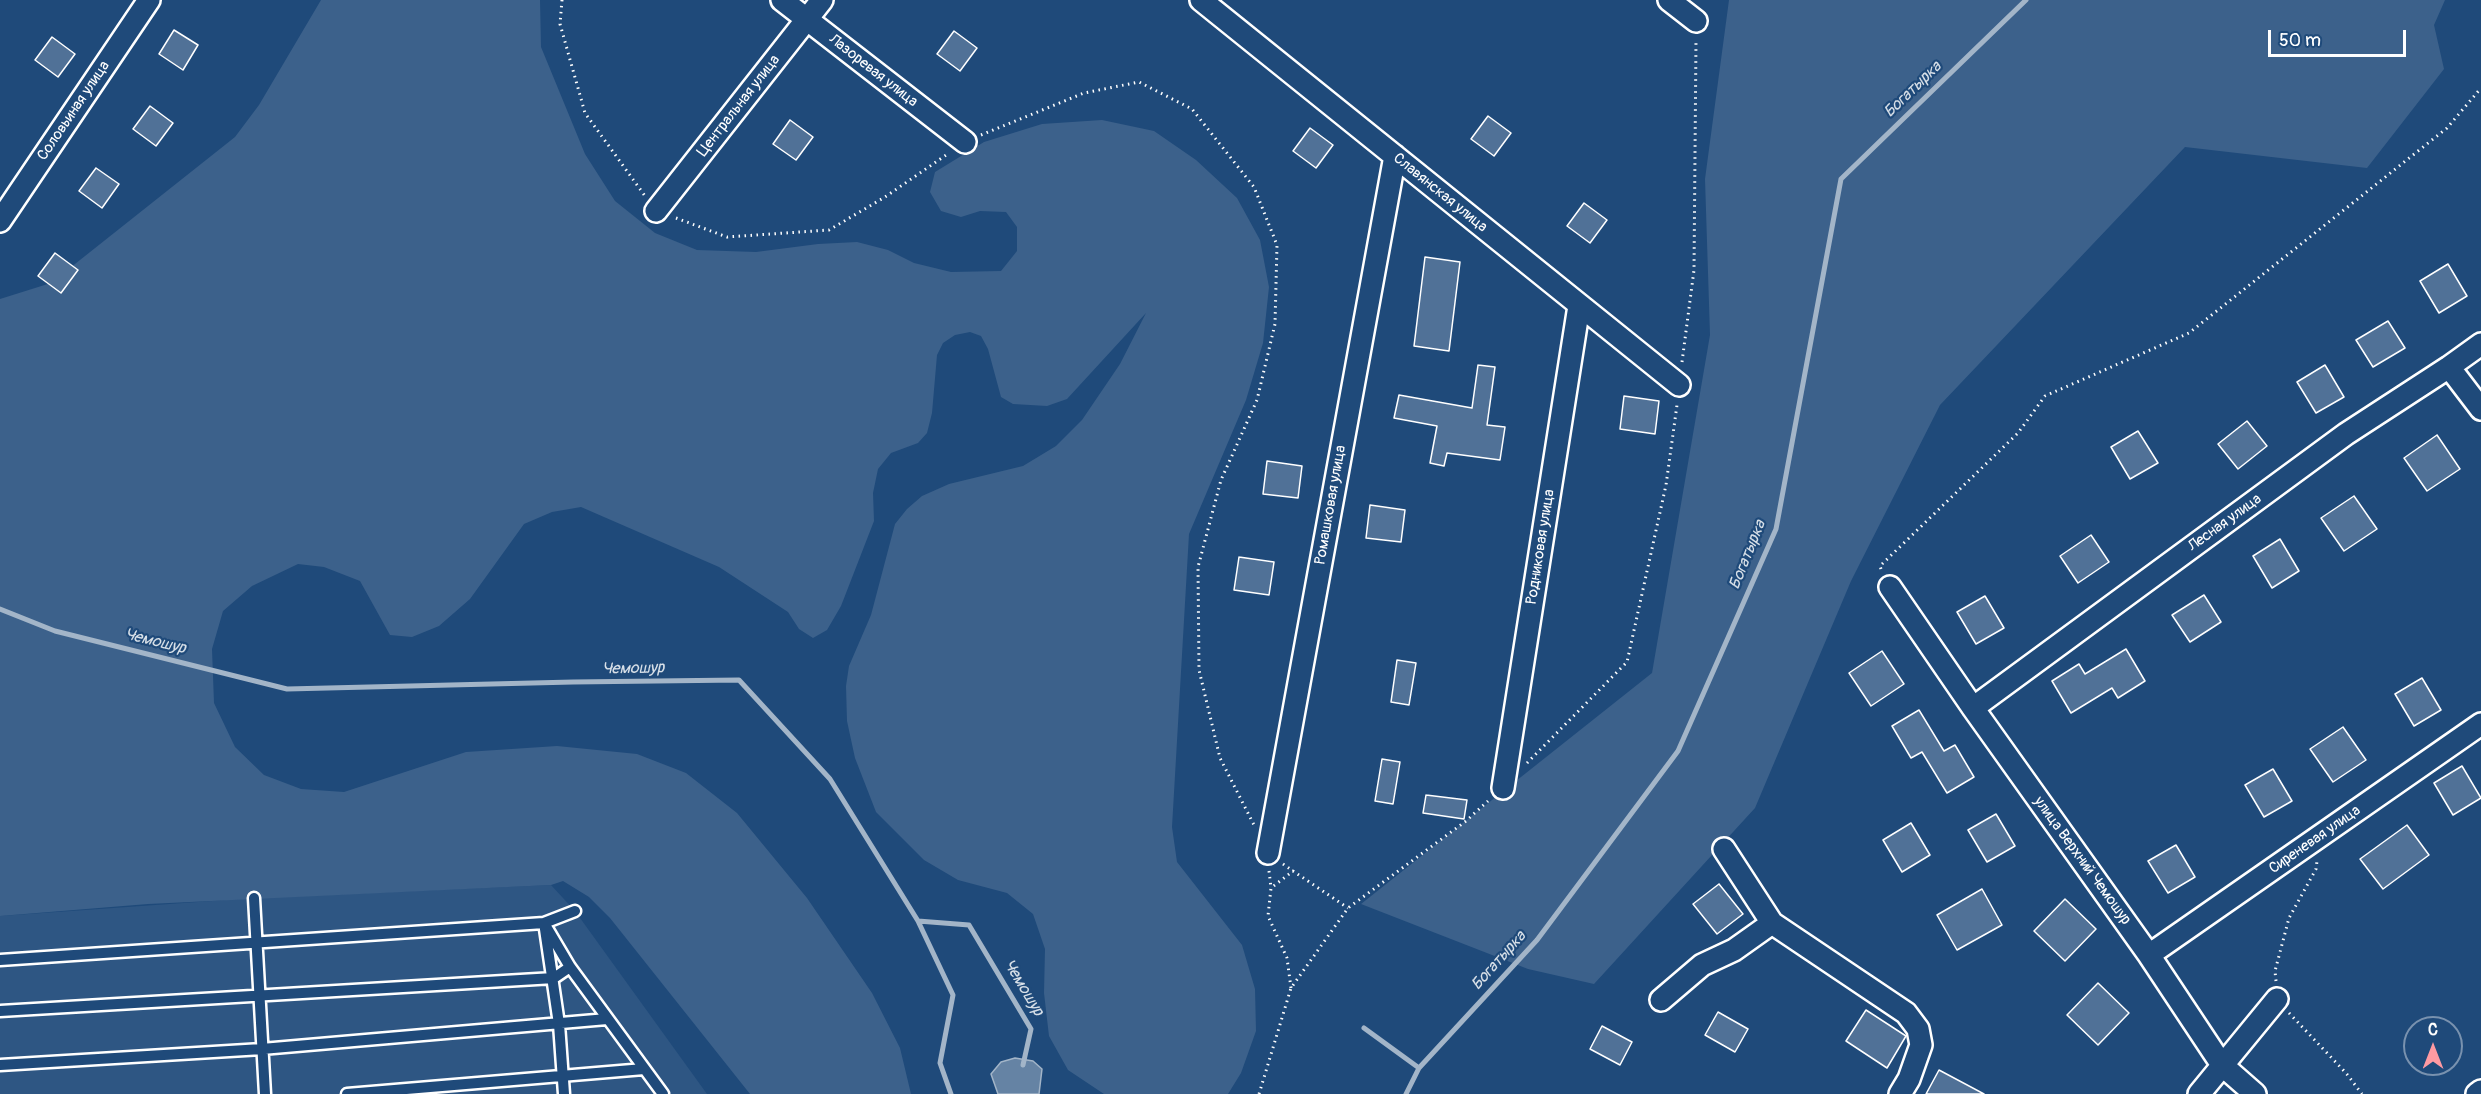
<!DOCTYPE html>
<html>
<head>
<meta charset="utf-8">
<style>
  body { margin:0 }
  #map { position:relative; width:2481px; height:1094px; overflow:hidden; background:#1f4a7a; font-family:Pangolin,sans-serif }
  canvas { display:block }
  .north { position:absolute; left:2403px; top:1016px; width:60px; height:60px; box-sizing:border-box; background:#1f4a7a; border:2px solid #7992af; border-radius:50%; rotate:0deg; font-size:16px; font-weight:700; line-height:24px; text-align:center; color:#fff }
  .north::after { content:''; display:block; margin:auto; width:21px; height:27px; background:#ff9aa2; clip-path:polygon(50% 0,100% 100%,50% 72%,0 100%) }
  .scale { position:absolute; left:2268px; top:30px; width:138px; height:27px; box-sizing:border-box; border:3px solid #fff; border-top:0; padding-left:8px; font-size:18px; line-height:21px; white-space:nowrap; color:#fff; -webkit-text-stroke:4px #1f4a7a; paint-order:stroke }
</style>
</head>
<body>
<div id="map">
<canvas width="2481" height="1094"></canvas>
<div class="north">С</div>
<div class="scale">50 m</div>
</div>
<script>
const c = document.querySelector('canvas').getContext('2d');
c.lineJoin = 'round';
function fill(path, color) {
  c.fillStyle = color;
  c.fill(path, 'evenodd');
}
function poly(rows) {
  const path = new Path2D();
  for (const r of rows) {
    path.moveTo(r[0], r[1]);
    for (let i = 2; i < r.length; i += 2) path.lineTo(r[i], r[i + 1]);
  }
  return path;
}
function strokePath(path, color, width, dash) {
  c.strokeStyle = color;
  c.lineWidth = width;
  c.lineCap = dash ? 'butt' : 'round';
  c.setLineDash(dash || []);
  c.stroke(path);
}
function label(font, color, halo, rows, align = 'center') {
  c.font = font + ' Pangolin,sans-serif';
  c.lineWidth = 4.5;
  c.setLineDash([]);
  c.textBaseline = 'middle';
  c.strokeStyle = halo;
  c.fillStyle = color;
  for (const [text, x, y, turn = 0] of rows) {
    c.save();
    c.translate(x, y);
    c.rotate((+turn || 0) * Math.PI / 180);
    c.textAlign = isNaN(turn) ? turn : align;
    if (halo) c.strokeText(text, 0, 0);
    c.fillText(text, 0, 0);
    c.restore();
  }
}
fill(poly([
  [551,885,575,911,707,1094,0,1094,0,916,254,898]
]), '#2e5683');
fill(poly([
  [321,0,540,0,541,47,585,154,615,201,655,233,697,250,756,252,818,244,857,242,888,250,914,263,951,272,1001,271,1017,251,1017,227,1006,212,980,211,961,217,941,211,930,192,935,172,984,142,1042,124,1102,120,1154,131,1196,160,1237,198,1260,240,1269,287,1263,343,1246,400,1189,534,1172,827,1177,862,1242,945,1255,989,1256,1031,1241,1073,1228,1094,1104,1094,1068,1070,1049,1036,1044,993,1045,949,1033,914,1007,893,958,880,924,860,876,812,855,758,847,721,846,686,849,666,871,615,895,524,907,509,922,496,949,484,1023,466,1056,446,1082,420,1120,364,1146,313,1067,399,1047,406,1013,404,1001,397,988,349,981,336,970,332,955,335,943,343,937,355,932,413,927,433,918,443,891,453,878,469,873,493,874,521,841,606,827,630,813,638,799,629,788,612,719,567,581,507,552,512,524,524,470,599,439,626,412,637,390,635,360,581,324,567,298,564,252,586,223,611,212,649,214,703,235,747,264,775,301,789,344,792,466,752,557,746,637,754,686,773,737,813,807,898,872,993,900,1048,911,1094,750,1094,610,918,589,897,563,881,551,885,148,904,0,916,0,299,51,283,235,137,259,105],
  [1729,0,2445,0,2434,25,2444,69,2367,168,2185,147,1940,405,1851,581,1755,808,1594,984,1528,969,1361,904,1652,673,1710,335,1705,179]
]), '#3c618b');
const water = poly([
  [1015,1058,1033,1061,1042,1069,1039,1094,998,1094,991,1074,1001,1062,1015,1058]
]);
fill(water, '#6583a4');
strokePath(water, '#a3b5c8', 1.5);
strokePath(poly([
  [0,609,55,631,287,689,573,682,739,680,830,779,918,921,969,925,1031,1029,1023,1065],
  [918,921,953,995,940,1063,951,1094],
  [1364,1028,1419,1068],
  [1406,1094,1419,1068,1537,940,1678,751,1776,529,1841,179,2026,0]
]), '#a3b5c8', 5);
const building = poly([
  [174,30,198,45,183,70,159,54,174,30],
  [954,31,977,48,960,71,937,54,954,31],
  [52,37,75,54,58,77,35,60,52,37],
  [150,106,173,123,156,146,133,129,150,106],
  [1488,116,1511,133,1494,156,1471,139,1488,116],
  [790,120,813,137,796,160,773,144,790,120],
  [1310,128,1333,145,1316,168,1293,151,1310,128],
  [96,168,119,184,102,208,79,191,96,168],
  [1584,203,1607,220,1590,243,1567,226,1584,203],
  [55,253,78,270,61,293,38,276,55,253],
  [1425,257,1460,262,1449,351,1414,346,1425,257],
  [2448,264,2467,296,2439,313,2420,281,2448,264],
  [2388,321,2405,348,2373,367,2356,340,2388,321],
  [1478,365,1495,367,1487,425,1505,427,1500,460,1447,453,1444,466,1430,463,1437,426,1394,418,1399,395,1472,408,1478,365],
  [2325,365,2344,397,2316,413,2297,382,2325,365],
  [1624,396,1659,401,1655,434,1620,429,1624,396],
  [2247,421,2267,446,2238,469,2218,444,2247,421],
  [2138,431,2158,463,2130,479,2111,447,2138,431],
  [2437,435,2460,469,2427,491,2404,458,2437,435],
  [1267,461,1302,466,1298,498,1263,494,1267,461],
  [2354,496,2377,529,2344,551,2321,518,2354,496],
  [1370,505,1405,510,1401,542,1366,538,1370,505],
  [2091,535,2109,562,2078,583,2060,556,2091,535],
  [2280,539,2299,571,2272,588,2253,556,2280,539],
  [1239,557,1274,562,1269,595,1234,590,1239,557],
  [2204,595,2221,622,2190,642,2172,615,2204,595],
  [1985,596,2004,628,1976,644,1957,612,1985,596],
  [2126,649,2145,681,2118,698,2112,688,2071,713,2052,681,2079,664,2085,674,2126,649],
  [1882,651,1904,684,1871,706,1849,673,1882,651],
  [1397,660,1416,663,1409,705,1391,702,1397,660],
  [2422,678,2441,710,2414,726,2395,694,2422,678],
  [1919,710,1944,751,1955,745,1974,777,1947,793,1922,752,1911,758,1892,726,1919,710],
  [2343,727,2366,760,2333,782,2310,749,2343,727],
  [1382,759,1400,762,1393,804,1375,801,1382,759],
  [2462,766,2481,798,2453,815,2434,783,2462,766],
  [2273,769,2292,801,2264,817,2245,785,2273,769],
  [1426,795,1467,800,1464,819,1423,813,1426,795],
  [1996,814,2015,846,1987,862,1968,830,1996,814],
  [1911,823,1930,855,1902,872,1883,840,1911,823],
  [2407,825,2429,855,2383,889,2360,859,2407,825],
  [2176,845,2195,877,2168,893,2148,861,2176,845],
  [1719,884,1743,914,1717,934,1693,904,1719,884],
  [1982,889,2002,925,1957,950,1937,915,1982,889],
  [2065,899,2096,929,2065,961,2034,931,2065,899],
  [2098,983,2129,1013,2098,1045,2067,1015,2098,983],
  [1866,1010,1906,1036,1887,1068,1846,1041,1866,1010],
  [1718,1012,1748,1029,1735,1052,1705,1035,1718,1012],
  [1602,1026,1632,1042,1620,1065,1590,1049,1602,1026],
  [1939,1070,1984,1094,1926,1094,1939,1070]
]);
fill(building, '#507197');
strokePath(building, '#fff', 1.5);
const lane = poly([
  [254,898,265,1094],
  [544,923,570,967,663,1094],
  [545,929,559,1024,564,1094],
  [0,960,544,923,575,911],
  [0,1011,554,978,570,967],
  [0,1065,262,1049,607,1019],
  [347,1094,644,1069]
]);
const street = poly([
  [782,0,965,142],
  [1201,0,1679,385],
  [1669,0,1696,21],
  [656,211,822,0],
  [0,221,149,0],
  [2449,367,2481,409],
  [1890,587,1973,708,2149,955,2222,1065,2255,1094],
  [1973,708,2346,434,2449,367,2481,344],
  [1503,788,1579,306],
  [1724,849,1772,923,1906,1013,1918,1029,1921,1045,1909,1079,1900,1094],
  [1268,853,1395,156],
  [2149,955,2481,724],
  [1661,1000,1702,965,1734,950,1772,923],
  [2199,1094,2277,999],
  [2477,1094,2481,1091]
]);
strokePath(lane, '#fff', 15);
strokePath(street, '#fff', 26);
strokePath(poly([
  [562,0,560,24,585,113,645,196],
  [981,135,1084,93,1139,82,1192,109,1254,187,1277,245,1275,324,1257,400,1221,480,1198,567,1199,670,1220,758,1254,825],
  [676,218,727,237,829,230,885,197,949,153],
  [1682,362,1694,270,1696,40],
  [1881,569,1880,566,2018,433,2045,396,2189,333,2447,128,2481,88],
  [1527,763,1627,662,1666,485,1677,405],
  [1283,864,1293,871],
  [1269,871,1271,888],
  [2276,981,2275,971,2289,918,2316,869,2317,861],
  [1291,988,1287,958,1268,916,1271,888,1293,871,1348,908],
  [2289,1013,2346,1073,2362,1094],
  [1259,1094,1291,988,1348,908,1466,821,1488,801]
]), '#fff', 3, [1.5, 4.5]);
strokePath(lane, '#1f4a7a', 10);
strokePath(street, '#1f4a7a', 21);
label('15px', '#fff', '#1f4a7a', [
  ["Лазоревая улица",873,71,38],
  ["Центральная улица",739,106,-52],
  ["Соловьиная улица",74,111,-56],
  ["Славянская улица",1440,193,39],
  ["Ромашковая улица",1331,505,-80],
  ["Лесная улица",2225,523,-36],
  ["Родниковая улица",1541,547,-81],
  ["Сиреневая улица",2315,840,-35],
  ["улица Верхний Чемошур",2082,861,54]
]);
label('italic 16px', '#d8e0e8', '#1f4a7a', [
  ["Богатырка",1913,90,-44],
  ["Богатырка",1748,555,-68],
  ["Чемошур",155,642,14],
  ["Чемошур",633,669,-1],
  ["Богатырка",1499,961,-48],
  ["Чемошур",1023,988,59]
]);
</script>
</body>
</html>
